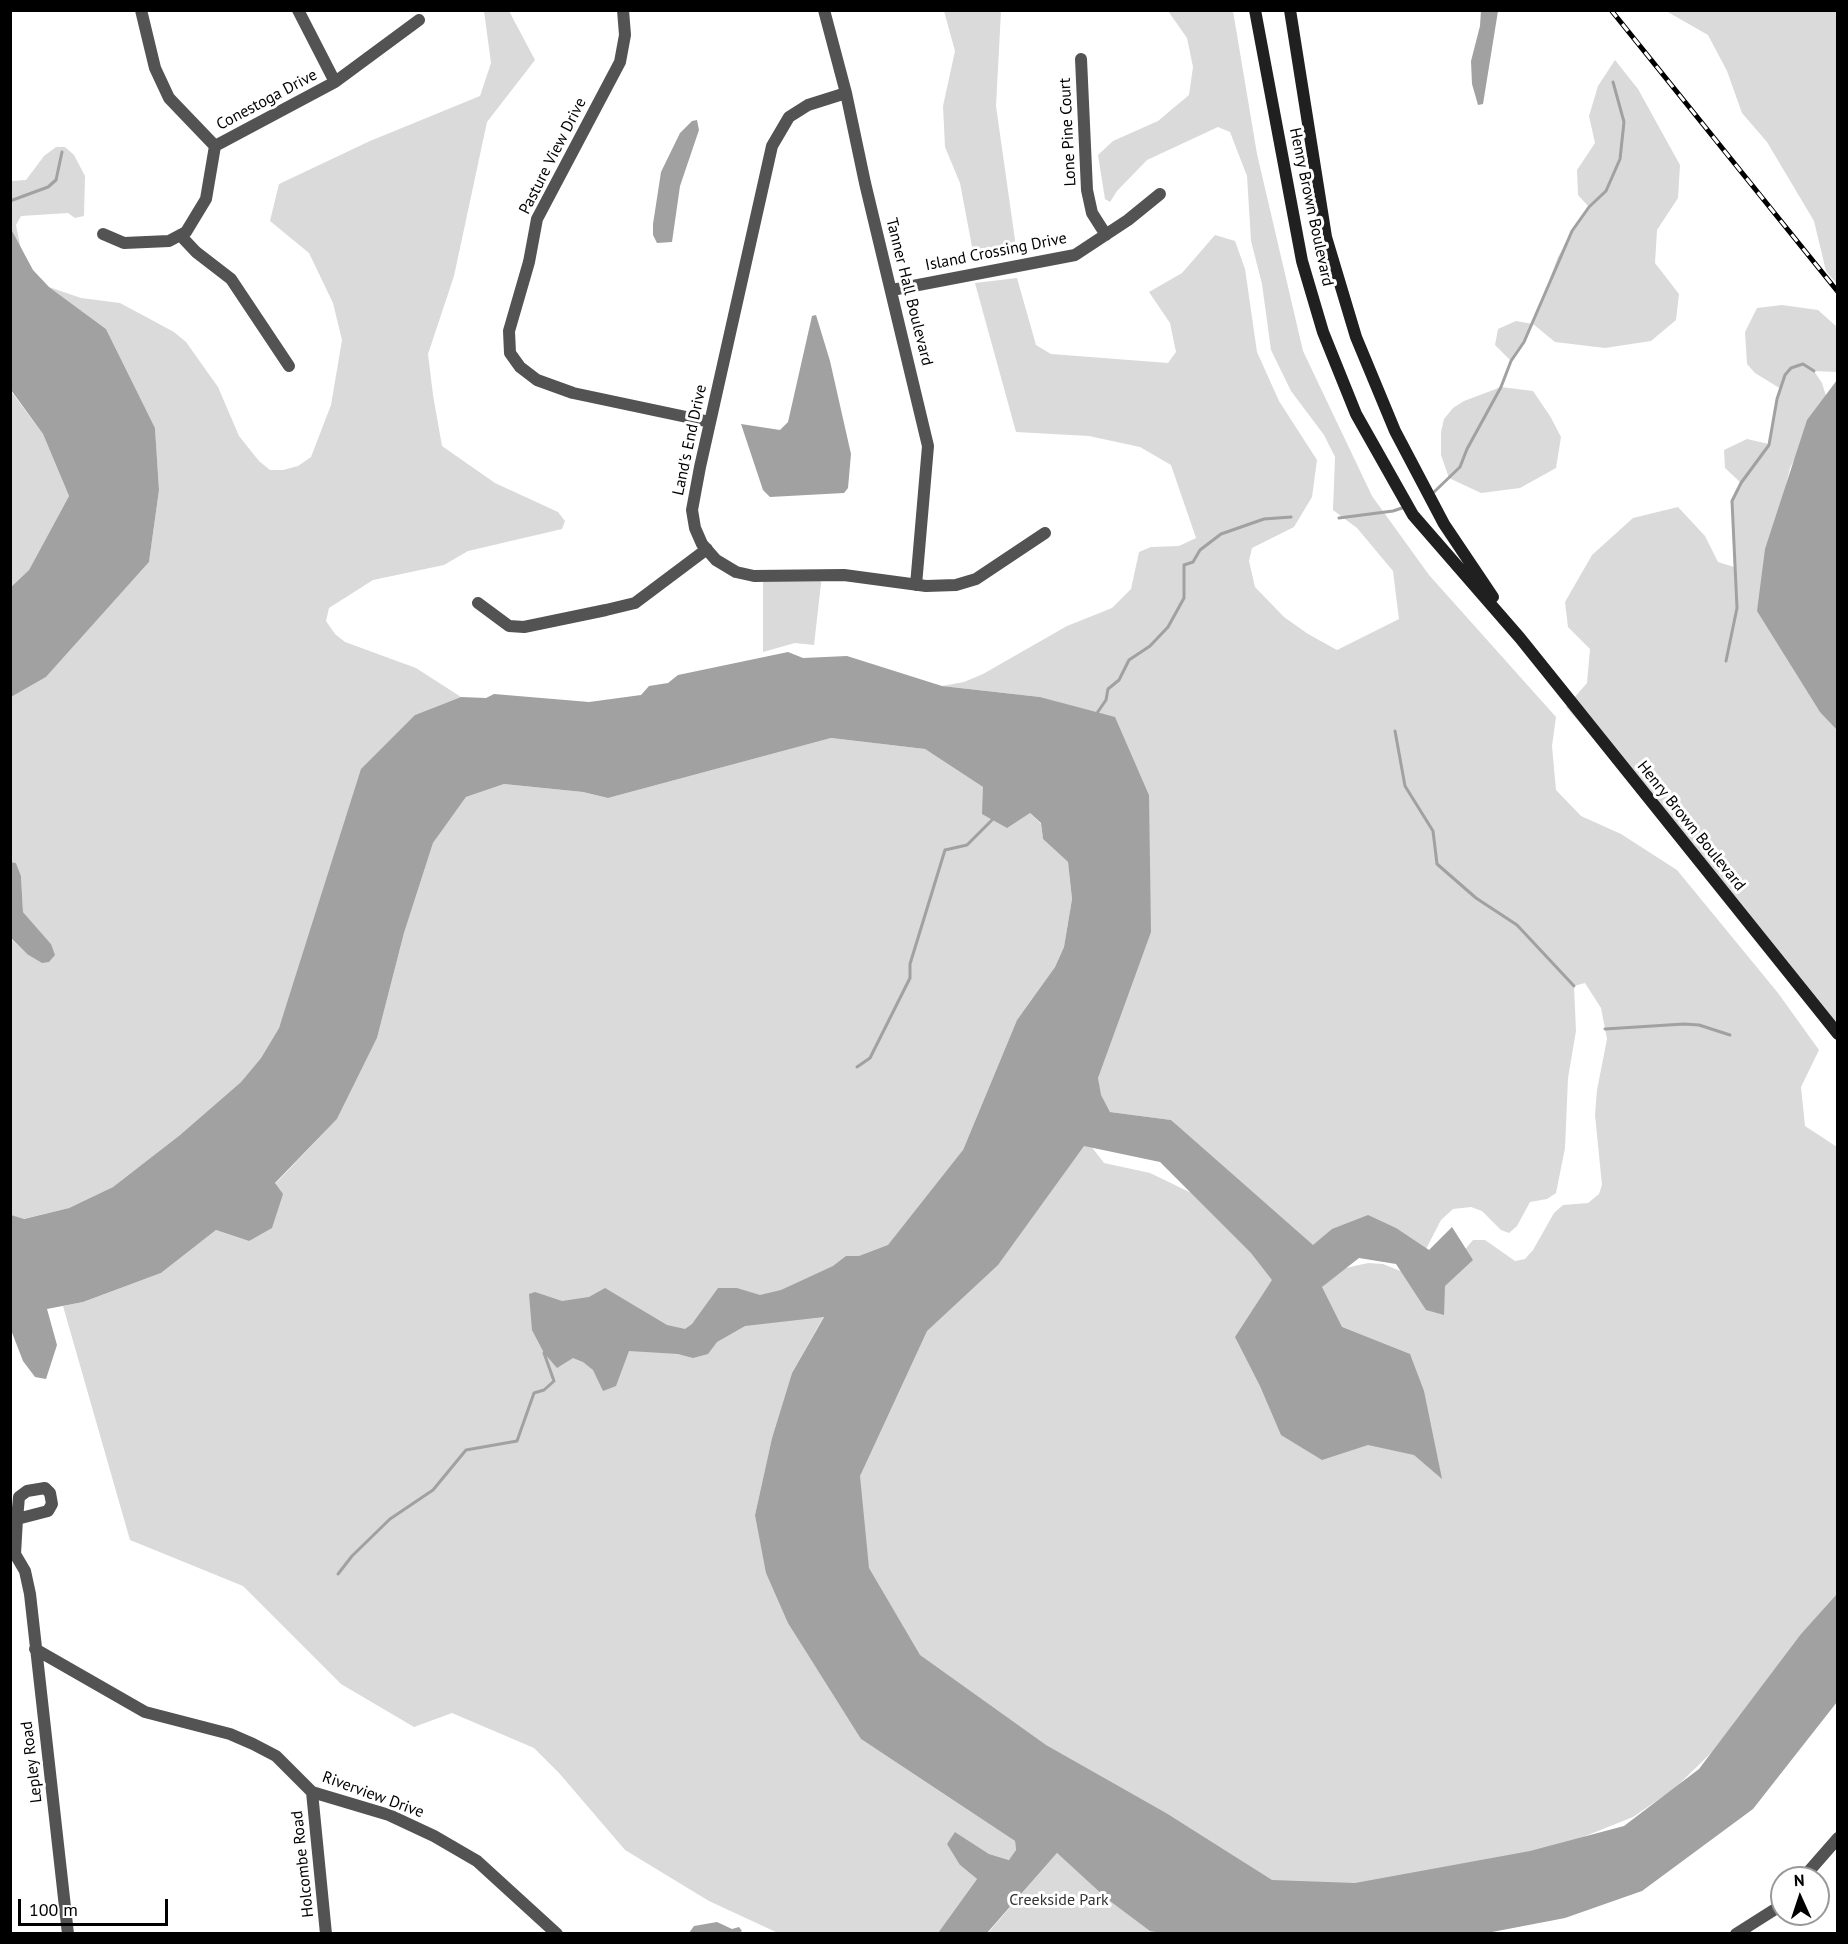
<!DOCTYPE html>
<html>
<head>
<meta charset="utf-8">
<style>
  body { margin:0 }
  #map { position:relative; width:1848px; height:1944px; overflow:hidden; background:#fff; font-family:"PT Sans",sans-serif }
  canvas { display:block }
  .frame { position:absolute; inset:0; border:12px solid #000; pointer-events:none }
  .north { position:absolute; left:1770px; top:1866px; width:60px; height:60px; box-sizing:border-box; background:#fff; border:2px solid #999; border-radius:50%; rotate:357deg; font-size:16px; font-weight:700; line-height:24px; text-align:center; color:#000 }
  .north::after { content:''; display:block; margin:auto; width:21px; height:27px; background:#000; clip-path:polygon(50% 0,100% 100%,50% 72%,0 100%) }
  .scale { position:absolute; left:18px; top:1899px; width:150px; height:27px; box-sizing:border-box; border:3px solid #000; border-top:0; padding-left:8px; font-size:18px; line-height:21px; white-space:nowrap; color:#000; -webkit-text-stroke:4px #fff; paint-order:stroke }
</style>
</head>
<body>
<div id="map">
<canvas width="1848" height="1944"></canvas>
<div class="frame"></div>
<div class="north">N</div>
<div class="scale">100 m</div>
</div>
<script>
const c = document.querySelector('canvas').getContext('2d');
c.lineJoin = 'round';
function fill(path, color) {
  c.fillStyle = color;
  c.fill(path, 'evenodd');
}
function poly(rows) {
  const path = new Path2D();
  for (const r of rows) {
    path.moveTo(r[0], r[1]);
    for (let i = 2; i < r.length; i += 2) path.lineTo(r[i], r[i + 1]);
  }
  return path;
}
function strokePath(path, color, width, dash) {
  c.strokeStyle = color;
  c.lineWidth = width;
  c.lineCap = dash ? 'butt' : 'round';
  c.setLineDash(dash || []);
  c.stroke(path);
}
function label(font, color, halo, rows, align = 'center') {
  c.font = font + ' "PT Sans",sans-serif';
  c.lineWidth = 6;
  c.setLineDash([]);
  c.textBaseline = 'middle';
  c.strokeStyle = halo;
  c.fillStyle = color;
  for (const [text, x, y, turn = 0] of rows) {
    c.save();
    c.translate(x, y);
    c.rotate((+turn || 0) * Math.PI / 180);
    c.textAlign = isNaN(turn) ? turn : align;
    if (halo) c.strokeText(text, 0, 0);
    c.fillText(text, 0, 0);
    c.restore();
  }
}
fill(poly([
  [484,11,509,11,535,60,487,122,454,276,428,354,433,395,442,446,495,483,558,512,565,521,562,529,468,551,444,565,373,580,329,608,326,621,335,634,345,642,416,668,461,697,415,715,294,984,279,1028,261,1058,241,1082,180,1135,113,1187,69,1208,23,1219,10,1215,10,938,27,954,51,944,23,912,21,876,16,863,11,862,11,697,46,677,149,562,159,490,155,428,106,329,49,287,81,298,120,303,174,332,186,342,218,387,239,436,259,461,270,470,283,470,298,466,311,457,331,405,342,340,333,303,309,253,270,221,279,184,370,141,480,96,491,63],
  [944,11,1001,11,996,106,1016,247,973,252,960,183,945,147,943,106,955,51],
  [1168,11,1233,11,1257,154,1303,351,1372,496,1429,575,1556,717,1552,746,1556,790,1581,816,1621,834,1677,870,1778,993,1819,1050,1801,1087,1805,1126,1837,1147,1837,1599,1803,1632,1712,1752,1674,1789,1633,1817,1573,1841,1359,1895,1246,1881,879,1635,833,1424,1084,1137,1104,1163,1150,1173,1206,1200,1319,1293,1326,1280,1341,1269,1368,1263,1383,1264,1435,1285,1473,1240,1485,1240,1515,1261,1525,1259,1533,1250,1554,1213,1563,1205,1588,1203,1599,1194,1602,1185,1595,1115,1597,1090,1607,1039,1601,1008,1585,983,1574,986,1576,1031,1568,1078,1565,1148,1556,1193,1547,1199,1530,1202,1517,1226,1509,1233,1501,1230,1482,1211,1471,1207,1453,1209,1441,1220,1425,1251,1309,1256,1171,1120,1110,1112,1100,1095,1098,1078,1149,795,1115,718,1040,697,942,686,964,682,983,674,1067,626,1112,608,1131,589,1139,552,1151,547,1179,546,1196,538,1171,465,1140,447,1089,436,1016,432,975,283,1017,278,1036,345,1051,354,1168,363,1176,352,1170,323,1149,292,1182,273,1215,235,1235,241,1245,269,1257,352,1279,401,1317,460,1312,497,1294,527,1252,548,1249,561,1255,587,1284,617,1308,634,1337,650,1399,619,1393,571,1357,528,1333,510,1335,457,1324,435,1291,391,1271,350,1262,284,1251,241,1247,176,1230,132,1218,127,1147,160,1117,191,1110,202,1105,199,1098,155,1113,141,1158,121,1189,95,1193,67,1187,38],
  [1666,11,1837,11,1837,284,1826,271,1814,221,1767,142,1742,113,1727,71,1708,35],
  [1615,60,1638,89,1680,165,1678,198,1657,230,1655,263,1679,294,1676,320,1651,341,1605,348,1555,342,1533,324,1511,361,1495,345,1498,329,1516,321,1533,324,1558,257,1572,231,1589,207,1578,195,1577,170,1595,143,1589,116,1598,86],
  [56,147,65,147,74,155,85,176,84,216,75,218,68,213,21,216,16,225,21,250,11,229,11,181,26,180,44,156],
  [1782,305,1818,310,1837,327,1837,372,1814,371,1822,383,1826,396,1790,468,1778,519,1837,725,1837,1040,1637,788,1566,707,1587,683,1590,649,1568,627,1565,602,1592,555,1633,518,1678,507,1705,536,1718,562,1734,567,1732,501,1741,483,1725,468,1724,450,1747,439,1769,444,1777,399,1781,389,1755,373,1747,364,1745,332,1757,308],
  [1501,387,1533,391,1550,416,1561,437,1556,468,1520,488,1481,493,1449,478,1441,455,1441,432,1444,419,1453,408,1464,401],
  [10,390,43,434,69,496,29,570,11,587],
  [822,575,814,645,795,643,763,652,763,576],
  [831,738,925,749,983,787,1030,813,1041,824,1043,839,1068,862,1072,899,1064,947,1055,967,1017,1020,963,1150,922,1213,824,1316,792,1373,772,1438,755,1515,861,1739,1015,1841,1016,1850,1010,1860,989,1854,955,1832,960,1865,977,1879,938,1933,778,1933,709,1901,625,1850,559,1773,534,1748,452,1713,414,1727,341,1684,243,1586,130,1540,63,1306,83,1302,161,1273,216,1230,249,1241,275,1184,337,1119,377,1038,404,933,433,843,466,797,504,784,583,792,608,798],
  [1057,1853,1106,1898,1180,1934,987,1934]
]), '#dadada');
fill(poly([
  [1481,10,1498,11,1483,104,1478,105,1472,84,1471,61,1480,26],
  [697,120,699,130,680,186,672,242,657,243,653,235,653,224,661,172,680,133,692,121],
  [11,229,33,270,49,287,106,329,155,428,159,490,149,562,46,677,11,697,11,587,29,570,69,496,43,434,11,390],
  [816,315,830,361,851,454,848,488,844,493,770,497,763,490,741,424,780,430,788,422,812,316],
  [1837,380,1837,730,1820,712,1757,611,1765,549,1807,420],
  [788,652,803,658,847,656,942,686,1040,697,1115,717,1149,795,1151,932,1098,1078,1101,1095,1110,1112,1171,1120,1313,1245,1332,1229,1368,1215,1396,1228,1429,1250,1452,1227,1473,1260,1445,1286,1444,1315,1426,1310,1396,1264,1359,1258,1322,1287,1342,1327,1410,1354,1424,1391,1442,1479,1414,1455,1368,1445,1322,1460,1281,1435,1260,1386,1235,1337,1272,1280,1251,1253,1160,1162,1084,1146,998,1265,927,1331,860,1476,869,1568,920,1655,1046,1745,1166,1813,1272,1880,1355,1883,1530,1851,1624,1826,1699,1769,1801,1634,1837,1594,1837,1702,1753,1809,1642,1891,1565,1918,1487,1933,1162,1933,1150,1931,1106,1898,1057,1853,987,1933,938,1933,977,1879,960,1865,947,1844,955,1832,989,1854,1009,1860,1016,1850,1015,1841,861,1739,788,1623,766,1573,755,1515,772,1438,792,1373,824,1317,745,1326,717,1342,708,1354,693,1358,678,1354,629,1351,616,1386,603,1391,593,1370,583,1362,573,1358,557,1368,544,1353,532,1330,529,1294,535,1292,562,1301,589,1297,605,1288,667,1325,685,1329,692,1324,718,1288,737,1288,760,1295,781,1290,833,1266,846,1256,859,1256,888,1245,963,1150,1017,1020,1055,967,1064,947,1072,899,1068,862,1043,839,1041,823,1030,813,1007,828,982,814,983,787,925,749,831,738,608,798,583,792,504,784,466,797,433,843,404,933,377,1038,337,1119,275,1183,283,1194,272,1228,249,1241,216,1230,161,1273,83,1302,47,1309,57,1345,46,1379,35,1377,23,1361,11,1330,11,1215,24,1219,69,1208,113,1187,180,1135,241,1082,261,1058,279,1028,361,769,415,715,461,697,486,698,494,694,589,702,641,695,649,686,668,683,678,675],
  [11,862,16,863,21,876,23,912,51,944,55,955,49,962,42,963,27,954,11,938],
  [717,1922,732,1929,739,1927,742,1931,739,1933,689,1933,694,1926]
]), '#a1a1a1');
strokePath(poly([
  [10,201,48,187,56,180,62,152],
  [1434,492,1460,467,1467,449,1501,387,1511,361,1524,342,1572,231,1589,207,1606,191,1620,159,1624,122,1613,82],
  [1339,518,1393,511,1402,508],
  [1726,661,1737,608,1732,501,1741,483,1769,445,1777,399,1785,375,1791,368,1803,364,1814,371],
  [1097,713,1106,700,1108,689,1119,680,1129,660,1150,646,1168,627,1184,598,1184,565,1193,562,1200,550,1221,534,1264,519,1291,517],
  [1395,731,1405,786,1433,831,1437,864,1476,898,1517,925,1574,986],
  [1605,1029,1684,1024,1699,1025,1730,1035],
  [857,1067,870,1058,910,978,910,964,945,850,967,845,992,820],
  [338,1574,352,1556,390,1519,433,1490,466,1450,517,1441,534,1393,544,1390,554,1381,544,1353]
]), '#a1a1a1', 3);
strokePath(poly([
  [141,10,155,68,169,98,215,146],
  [623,10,625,35,620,62,537,219,529,262,509,331,510,353,520,367,537,380,573,393,710,422],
  [824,10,846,93,865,183,928,446,916,585],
  [1081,59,1087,190,1092,213,1106,235],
  [335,82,419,20],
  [846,93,808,105,789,117,772,146,700,467,692,510,695,528,702,544,716,560,736,572,754,576,844,575,926,586,956,585,976,579,1045,533],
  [215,146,335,82,298,10],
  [103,234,124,243,169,241,186,232,206,199,215,146],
  [180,235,196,252,231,279,289,366],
  [892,290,1075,255,1128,220,1160,194],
  [478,603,509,626,524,627,606,610,635,603,707,549],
  [15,1554,25,1571,30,1594,68,1934],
  [15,1554,17,1519,19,1497,27,1491,45,1488,50,1493,52,1504,48,1511,17,1519],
  [35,1649,145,1712,230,1734,253,1744,276,1756,312,1792,389,1815,434,1836,477,1861,557,1934],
  [312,1792,326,1934],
  [1803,1878,1838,1838],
  [1736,1934,1777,1908,1782,1902]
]), '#535353', 12);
strokePath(poly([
  [1255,10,1302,261,1323,332,1356,414,1413,515,1520,638,1838,1034],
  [1290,10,1326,237,1356,337,1395,431,1444,524,1493,597]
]), '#202020', 12);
const rail = poly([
  [1611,10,1838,292]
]);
strokePath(rail, '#000', 5);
strokePath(rail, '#fff', 3, [9]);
label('16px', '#000', '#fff', [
  ["Conestoga Drive",267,100,-28],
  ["Lone Pine Court",1068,132,-93],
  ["Pasture View Drive",553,156,-63],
  ["Henry Brown Boulevard",1311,207,78],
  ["Island Crossing Drive",996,252,-11],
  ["Tanner Hall Boulevard",909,292,76],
  ["Land's End Drive",690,440,-78],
  ["Henry Brown Boulevard",1691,826,51],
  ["Lepley Road",32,1762,-97],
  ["Riverview Drive",373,1795,20],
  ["Holcombe Road",303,1864,-96]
]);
label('16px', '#313131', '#fff', [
  ["Creekside Park",1059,1900]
]);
</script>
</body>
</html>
